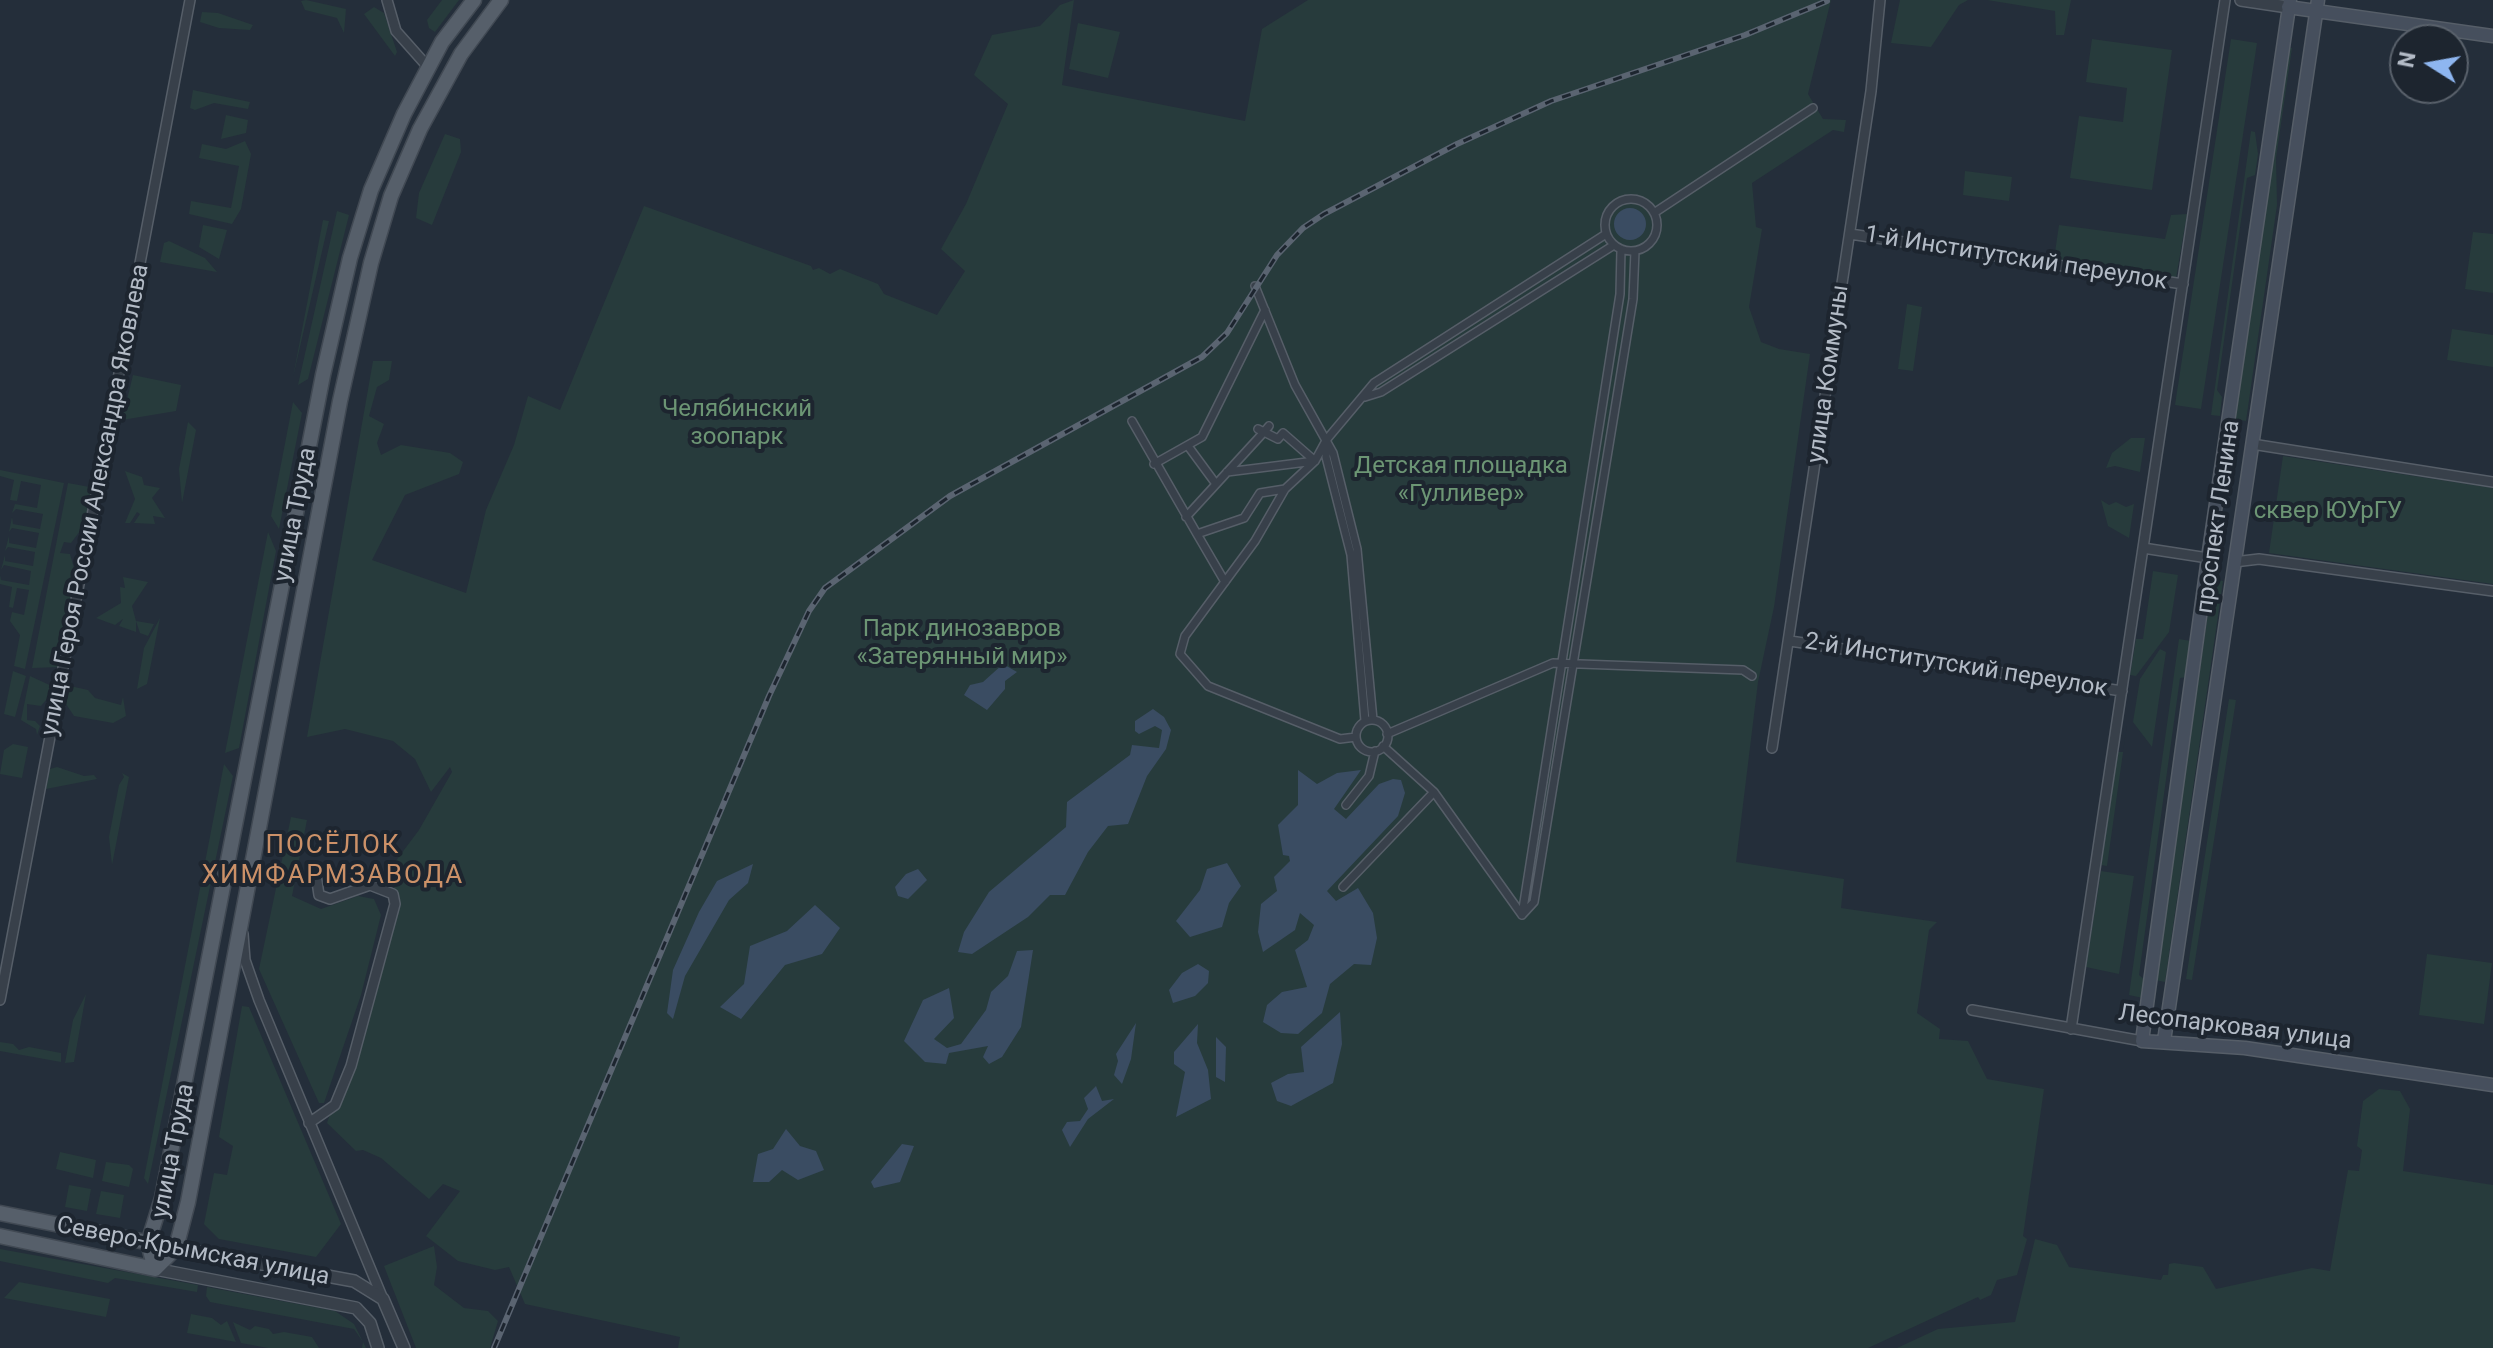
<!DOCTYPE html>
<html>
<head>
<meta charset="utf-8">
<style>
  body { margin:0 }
  #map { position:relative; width:2493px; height:1348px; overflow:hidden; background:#242e3a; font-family:Roboto,sans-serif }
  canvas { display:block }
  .north { position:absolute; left:2389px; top:24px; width:80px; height:80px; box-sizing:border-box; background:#1d252f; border:2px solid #59616b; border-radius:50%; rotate:281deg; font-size:22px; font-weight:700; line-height:32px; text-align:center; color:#b3bbc6 }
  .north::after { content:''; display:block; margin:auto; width:28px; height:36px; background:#8eb6f0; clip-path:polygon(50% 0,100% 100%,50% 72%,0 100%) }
</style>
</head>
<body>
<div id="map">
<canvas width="2493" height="1348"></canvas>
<div class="north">N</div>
</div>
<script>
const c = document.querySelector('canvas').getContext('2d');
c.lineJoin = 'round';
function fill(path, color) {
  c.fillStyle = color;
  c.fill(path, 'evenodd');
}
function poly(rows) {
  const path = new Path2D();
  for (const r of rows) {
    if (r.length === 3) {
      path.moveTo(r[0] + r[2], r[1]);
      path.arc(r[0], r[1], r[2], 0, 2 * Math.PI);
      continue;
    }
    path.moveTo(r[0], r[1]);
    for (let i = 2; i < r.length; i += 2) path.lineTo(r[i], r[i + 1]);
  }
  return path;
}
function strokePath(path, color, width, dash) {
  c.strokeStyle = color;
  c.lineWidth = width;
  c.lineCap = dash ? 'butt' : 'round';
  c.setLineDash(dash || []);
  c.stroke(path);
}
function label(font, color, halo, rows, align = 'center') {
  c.font = font + ' Roboto,sans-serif';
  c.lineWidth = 8;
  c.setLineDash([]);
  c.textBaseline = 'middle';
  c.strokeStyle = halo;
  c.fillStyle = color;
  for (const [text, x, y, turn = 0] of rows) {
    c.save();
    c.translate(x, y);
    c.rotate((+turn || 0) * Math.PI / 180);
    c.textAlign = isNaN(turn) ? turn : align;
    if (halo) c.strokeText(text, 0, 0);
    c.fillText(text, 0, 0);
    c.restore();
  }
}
fill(poly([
  [306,0,346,9,344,33,337,18,305,10,301,1],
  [442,0,459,0,435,32,429,28,427,20],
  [1074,0,1062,85,1245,121,1262,29,1308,0,1831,0,1808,94,1823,119,1846,120,1844,132,1833,130,1752,183,1756,227,1762,229,1749,307,1761,342,1779,349,1810,354,1774,607,1758,682,1736,862,1844,879,1841,908,1937,922,1929,930,1917,1013,1940,1029,1939,1039,1968,1041,1987,1079,2044,1089,2023,1236,2027,1239,2017,1275,1997,1280,1991,1295,1980,1300,1978,1297,1868,1348,678,1348,680,1337,525,1304,509,1267,495,1270,458,1261,426,1236,460,1191,443,1184,429,1199,381,1158,363,1150,356,1151,327,1123,399,905,389,870,419,830,452,772,450,767,431,792,415,759,393,741,345,729,307,737,373,361,392,361,389,380,377,387,369,416,384,424,377,443,381,455,401,445,450,453,463,462,459,474,405,495,372,560,466,593,486,510,514,445,528,396,560,410,644,206,811,266,813,270,819,268,830,274,840,269,878,284,884,294,937,315,965,271,941,249,966,204,1008,104,974,75,992,35,1040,26,1060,5],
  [1900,0,1968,0,1959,5,1931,47,1891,43],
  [1987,0,2071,0,2064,35,2056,35,2055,11],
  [374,7,384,13,397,52,395,56,364,14],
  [202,12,218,13,253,25,250,30,219,28,200,22],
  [1078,23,1120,32,1108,78,1069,69],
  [2092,39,2172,50,2152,190,2070,178,2079,116,2123,122,2127,88,2086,82],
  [2231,39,2257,43,2201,409,2175,405],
  [2289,48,2292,48,2276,158,2277,205,2246,421,2235,419],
  [193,90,250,102,248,109,214,103,195,110,190,108],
  [226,115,248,120,246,133,221,139],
  [2251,131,2255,132,2258,154,2255,175,2247,178,2217,390,2222,397,2220,416,2211,415],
  [445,134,460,139,461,152,432,225,416,218,419,193],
  [245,141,251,154,241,209,232,224,189,214,191,201,231,208,239,166,199,158,202,144,226,149],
  [1965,171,2012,177,2009,201,1963,195],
  [337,211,349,215,308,379,298,385],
  [2187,214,2176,278,2054,259,2059,225,2165,239,2171,215],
  [323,220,329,221,293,377],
  [203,225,227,230,219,259,199,247],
  [2473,232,2493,234,2493,293,2465,289],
  [169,241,205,258,217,272,160,262,164,243],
  [1907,304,1922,307,1913,371,1898,369],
  [2452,329,2493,335,2493,367,2447,360],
  [133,375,181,385,176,411,122,420],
  [293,402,302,413,279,529,271,516],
  [188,422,196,430,182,503,179,469],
  [2131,438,2145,438,2140,472,2115,466,2106,468,2112,453],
  [2283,456,2493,488,2493,584,2269,553],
  [0,470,64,483,25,669,14,666,20,635,10,621,12,612,24,615,29,590,17,588,13,608,9,607,12,587,0,584,0,575,1,580,29,585,31,571,4,565,1,570,5,555,5,561,33,566,35,552,8,547,5,551,9,536,9,543,36,548,39,533,12,528,9,532,12,517,13,524,40,529,43,514,16,509,12,513,15,504,37,508,41,485,21,481,17,501,10,500,14,480,0,476],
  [125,471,142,477,144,485,160,488,152,498,165,518,153,516,155,524,134,523,140,514,137,512,130,523,125,523,135,499],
  [68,483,95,488,89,519,71,543,64,542,60,553,70,554,77,579,60,667,32,668],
  [2101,500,2109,505,2116,502,2126,507,2134,504,2129,538,2108,526],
  [268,532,276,551,239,748,225,753],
  [2153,571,2178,575,2169,632,2136,676,2130,675,2136,639,2143,639],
  [123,577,148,582,132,606,136,621,154,624,148,636,140,633,136,621,136,632,119,626,123,619,115,625,96,618,121,603,120,587,125,588],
  [2213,579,2223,581,2165,982,2155,980],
  [160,618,147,684,137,689,144,648],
  [2179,639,2191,641,2187,677,2180,678,2139,975,2146,981,2143,998,2129,995],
  [2160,649,2166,652,2152,747,2133,722,2140,679],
  [13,671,26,676,15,717,4,714],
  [30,676,56,688,41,706,27,704,27,720,35,721,40,726,37,735,36,729,21,720],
  [70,686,88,690,95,698,121,705,123,697,126,716,113,723,74,716,66,704],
  [2229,699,2236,700,2192,980,2186,979],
  [2127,724,2107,866,2101,865,2118,752,2123,752],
  [13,744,28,747,22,778,0,774,4,750],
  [224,764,233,776,148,1184,144,1178],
  [57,767,84,776,94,775,97,779,46,789,50,769],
  [122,773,129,777,112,865,109,837,119,785,124,777],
  [291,817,307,820,292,896,321,909,358,896,374,899,381,915,361,995,324,1103,319,1103,259,969],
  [2101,871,2134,876,2119,974,2086,967],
  [2427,954,2492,963,2484,1024,2419,1015],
  [86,994,74,1062,65,1063,73,1020],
  [242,1006,249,1007,341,1224,316,1257,219,1239,204,1224,214,1173,227,1175,233,1146,219,1137],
  [0,1042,13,1044,19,1050,29,1047,61,1053,61,1062,0,1051],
  [2379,1089,2400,1091,2410,1109,2403,1171,2493,1185,2493,1348,1897,1348,1938,1329,2015,1322,2035,1239,2057,1245,2069,1267,2161,1280,2163,1275,2168,1275,2169,1264,2174,1263,2203,1267,2216,1289,2312,1268,2330,1271,2348,1170,2359,1171,2362,1150,2357,1146,2363,1101],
  [60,1152,96,1160,93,1178,56,1169],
  [106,1162,129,1165,133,1169,129,1187,102,1181],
  [69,1185,91,1189,87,1211,65,1207],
  [101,1191,124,1195,120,1218,96,1214],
  [434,1246,437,1267,434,1285,464,1308,488,1311,498,1321,490,1348,416,1348,384,1266],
  [0,1249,198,1285,197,1292,115,1278,108,1283,0,1261],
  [19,1282,110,1299,106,1317,4,1298],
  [207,1287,335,1311,354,1324,366,1348,362,1348,363,1342,354,1329,210,1302,206,1296],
  [191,1314,212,1318,221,1325,227,1321,236,1342,187,1333],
  [233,1322,250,1330,255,1326,269,1329,273,1334,284,1332,312,1337,319,1348,268,1348,241,1343]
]), '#273b3c');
fill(poly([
  [1630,224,16],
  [1003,664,1017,672,1005,681,1005,689,987,710,964,695,970,685,983,682],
  [1153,709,1164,717,1171,730,1166,749,1147,776,1128,824,1108,826,1088,852,1065,895,1050,895,1028,917,972,954,958,952,964,932,989,892,1066,827,1067,802,1130,755,1132,745,1159,748,1162,730,1155,726,1139,734,1135,731,1135,721],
  [1298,770,1317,784,1337,773,1361,770,1334,809,1346,819,1379,784,1393,779,1401,780,1405,793,1398,816,1327,891,1336,901,1358,888,1373,913,1377,938,1371,965,1354,964,1330,984,1322,1013,1298,1034,1281,1033,1263,1022,1267,1005,1282,992,1307,987,1295,950,1308,940,1314,925,1300,913,1295,930,1263,952,1258,932,1261,904,1277,891,1274,877,1290,861,1289,856,1283,855,1278,825,1298,805],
  [1227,863,1241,886,1229,903,1222,927,1190,937,1176,921,1200,890,1207,869],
  [753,864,748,883,729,900,685,976,673,1019,667,1013,673,970,699,912,717,881],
  [918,869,927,880,908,899,898,896,895,887,906,874],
  [815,905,840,928,822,954,785,965,741,1019,720,1007,744,984,750,946,787,931],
  [1033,950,1021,1027,1002,1057,989,1064,983,1057,988,1046,949,1053,946,1064,925,1062,904,1041,923,1000,949,988,954,1018,934,1039,947,1048,961,1044,986,1010,991,992,1008,976,1017,951],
  [1198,964,1209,971,1208,983,1195,996,1173,1003,1169,990,1182,973],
  [1340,1012,1342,1044,1333,1083,1291,1106,1277,1101,1271,1083,1288,1074,1304,1072,1301,1047],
  [1136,1023,1131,1059,1122,1084,1114,1075,1118,1061,1116,1054],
  [1198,1024,1197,1043,1208,1070,1211,1099,1176,1117,1185,1072,1174,1064,1174,1052],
  [1216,1037,1226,1047,1225,1082,1216,1077],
  [1096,1086,1102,1101,1114,1099,1088,1119,1070,1147,1062,1130,1067,1122,1080,1121,1088,1109,1084,1098],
  [786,1129,800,1146,816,1151,824,1170,798,1180,782,1170,769,1182,753,1182,758,1154,773,1149],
  [902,1144,914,1146,900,1182,874,1188,871,1182]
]), '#3a4c62');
const pedestrian = poly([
  [1631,225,26],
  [1654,213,1813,108],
  [1255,286,1295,385,1333,453,1357,549,1373,720],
  [1365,397,1381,392,1614,245],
  [1132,421,1197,534,1244,518,1260,493,1285,489],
  [1327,441,1326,457,1351,555,1365,721],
  [1188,446,1216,484],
  [1154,464,1202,437,1265,310],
  [1227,472,1315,461,1283,433,1278,439,1264,432,1269,426],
  [1186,517,1264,432,1258,429],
  [1197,534,1225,582],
  [1372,736,16],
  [1387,734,1553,663,1743,670,1752,676],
  [1356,737,1340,739,1208,686,1180,654,1185,636,1255,541,1285,489,1315,461,1327,439,1374,383,1606,234],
  [1383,746,1434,792,1522,915],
  [1346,805,1369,776,1375,751],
  [1343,887,1434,792],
  [1522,915,1534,902,1633,299,1635,251],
  [1522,915,1620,294,1621,249]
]);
const minor = poly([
  [387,0,396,31,428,67],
  [1850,234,2183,284],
  [2252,444,2493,482],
  [2143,548,2208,558],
  [2234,562,2259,559,2493,591],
  [1790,641,2122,691],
  [1772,748,1871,91,1880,0],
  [243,934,245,960,259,1000,383,1299],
  [0,1000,190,0],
  [1972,1010,2142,1041],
  [2071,1029,2225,0],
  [309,1123,335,1105,351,1066,395,904,393,894,370,885,330,899,319,895,315,868]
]);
const tertiary = poly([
  [2241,0,2288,7],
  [176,1248,354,1281,383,1299,404,1348],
  [155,1269,356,1308,370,1323,378,1348]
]);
const secondary = poly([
  [2290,0,2208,558,2142,1041,2245,1048,2493,1085],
  [2288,7,2493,36],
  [2164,1041,2318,0]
]);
const primary = poly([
  [0,1213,176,1248],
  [0,1236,155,1269],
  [155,1269,176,1248,188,1202,340,401,371,263,391,196,420,129,461,54,501,0],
  [155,1269,148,1243,162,1198,323,375,350,258,371,190,404,114,442,42,474,0]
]);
strokePath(pedestrian, '#565e68', 10);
strokePath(minor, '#565e68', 12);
strokePath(tertiary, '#565e68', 14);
strokePath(secondary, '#565e68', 15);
strokePath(primary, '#414953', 17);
strokePath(pedestrian, '#38404a', 7);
strokePath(minor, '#38404a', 9);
strokePath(tertiary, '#38404a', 11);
strokePath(secondary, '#464f5d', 12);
strokePath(primary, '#565f6a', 14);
const rail = poly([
  [494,1348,769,696,809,611,825,588,950,496,1202,357,1227,333,1277,255,1303,228,1324,214,1457,144,1551,101,1745,35,1827,1]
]);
strokePath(rail, '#5a6471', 6);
strokePath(rail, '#1d252f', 3, [9]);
label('24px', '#b3bbc6', '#1d252f', [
  ["1-й Институтский переулок",2016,259,9],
  ["улица Коммуны",1829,374,-82],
  ["улица Героя России Александра Яковлева",96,500,-79],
  ["улица Труда",296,515,-79],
  ["проспект Ленина",2219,517,-82],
  ["2-й Институтский переулок",1956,666,9],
  ["Лесопарковая улица",2235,1028,7],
  ["улица Труда",174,1151,-79],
  ["Северо-Крымская улица",193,1252,11]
]);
label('24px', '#6c9574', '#1d252f', [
  ["Челябинский",737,410],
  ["зоопарк",737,438],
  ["Детская площадка",1461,467],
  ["«Гулливер»",1461,495],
  ["сквер ЮУрГУ",2328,512],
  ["Парк динозавров",962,630],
  ["«Затерянный мир»",962,658]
]);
c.letterSpacing = '2px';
label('26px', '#cc9168', '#1d252f', [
  ["ПОСЁЛОК",333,846],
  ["ХИМФАРМЗАВОДА",333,876]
]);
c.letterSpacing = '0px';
</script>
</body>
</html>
